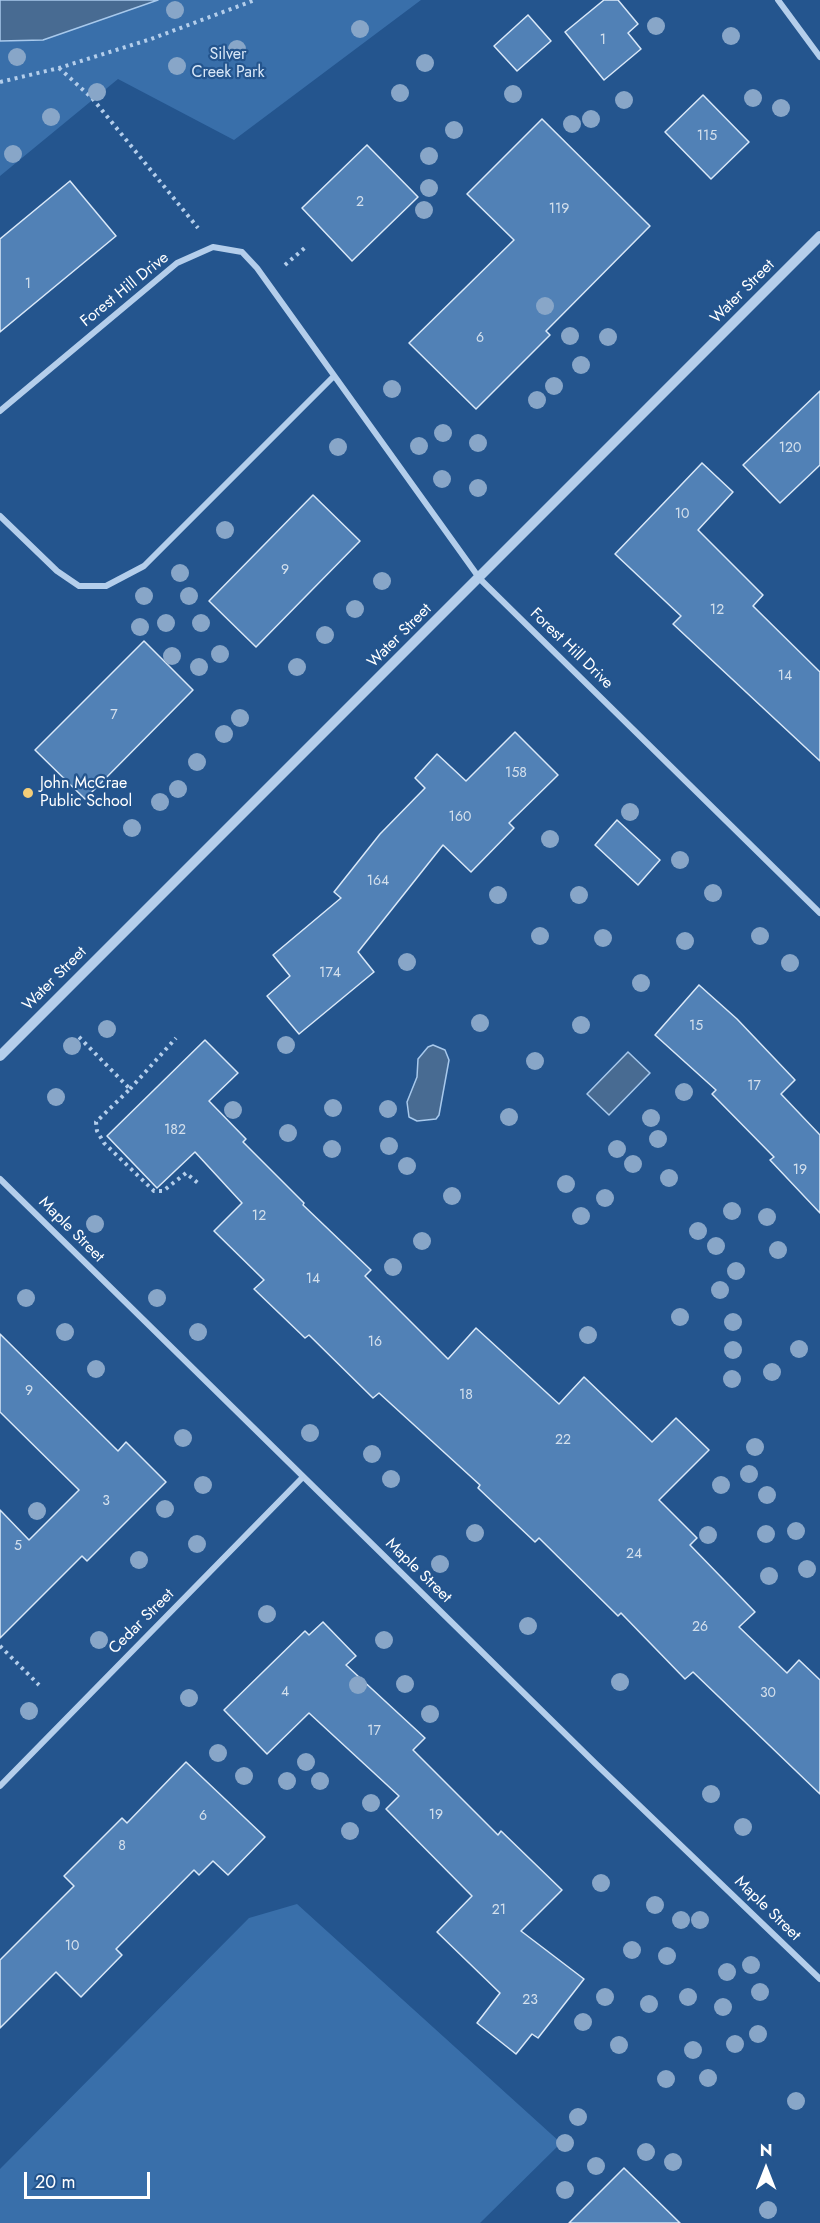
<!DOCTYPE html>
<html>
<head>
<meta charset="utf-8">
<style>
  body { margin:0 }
  #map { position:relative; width:820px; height:2223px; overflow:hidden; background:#24558e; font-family:Jost,sans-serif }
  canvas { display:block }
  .north { position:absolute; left:736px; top:2139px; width:60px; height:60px; -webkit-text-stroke:4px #24558e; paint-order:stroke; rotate:0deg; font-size:16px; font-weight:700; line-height:24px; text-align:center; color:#fff }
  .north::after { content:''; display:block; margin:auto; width:21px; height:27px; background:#fff; clip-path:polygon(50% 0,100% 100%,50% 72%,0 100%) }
  .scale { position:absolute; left:24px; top:2172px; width:126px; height:27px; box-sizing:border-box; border:3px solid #fff; border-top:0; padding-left:8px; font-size:18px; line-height:21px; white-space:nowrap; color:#fff; -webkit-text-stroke:4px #24558e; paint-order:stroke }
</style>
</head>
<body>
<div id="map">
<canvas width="820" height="2223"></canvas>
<div class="north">N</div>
<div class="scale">20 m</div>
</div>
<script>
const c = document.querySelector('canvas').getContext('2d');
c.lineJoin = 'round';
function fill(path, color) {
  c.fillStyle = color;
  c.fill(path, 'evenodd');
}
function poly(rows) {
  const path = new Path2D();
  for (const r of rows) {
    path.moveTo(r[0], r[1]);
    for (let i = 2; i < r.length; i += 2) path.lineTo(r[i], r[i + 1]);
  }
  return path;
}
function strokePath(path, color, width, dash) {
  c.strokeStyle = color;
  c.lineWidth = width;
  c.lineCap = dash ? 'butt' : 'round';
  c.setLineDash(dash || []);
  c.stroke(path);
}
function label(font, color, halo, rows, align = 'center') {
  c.font = font + ' Jost,sans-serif';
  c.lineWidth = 4.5;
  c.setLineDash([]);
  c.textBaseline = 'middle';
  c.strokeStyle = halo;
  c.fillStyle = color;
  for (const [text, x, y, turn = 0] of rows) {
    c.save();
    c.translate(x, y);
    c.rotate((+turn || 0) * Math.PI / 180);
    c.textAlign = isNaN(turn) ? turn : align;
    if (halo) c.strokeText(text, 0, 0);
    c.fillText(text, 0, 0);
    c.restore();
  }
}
fill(poly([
  [0,0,421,0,234,140,118,79,0,176],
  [297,1904,561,2143,480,2223,0,2223,0,2169,249,1918]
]), '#396faa');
const water = poly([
  [0,0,158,0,43,40,0,41,0,0],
  [433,1045,445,1050,449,1060,439,1115,436,1119,417,1121,409,1117,407,1102,417,1077,418,1059,428,1047,433,1045],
  [628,1052,650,1073,609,1115,587,1094,628,1052]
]);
fill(water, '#486b92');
strokePath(water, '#a8c9ec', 1.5);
const building = poly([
  [604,0,618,0,638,24,628,33,641,49,604,80,565,32,604,0],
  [528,15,551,41,517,71,494,46,528,15],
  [703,95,749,142,711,179,665,132,703,95],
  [542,119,650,226,546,331,550,335,476,409,409,343,514,240,467,194,542,119],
  [367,145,418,197,352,261,302,208,367,145],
  [70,181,116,236,0,332,0,239,70,181],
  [820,391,820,465,780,503,743,465,820,391],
  [702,463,733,492,698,530,763,595,753,606,820,672,820,761,673,624,681,616,615,554,702,463],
  [313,495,360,541,256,647,209,601,313,495],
  [144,641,193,690,85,799,35,750,144,641],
  [515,732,558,775,509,823,514,828,471,872,443,845,358,952,374,972,299,1034,267,996,290,976,273,955,341,898,334,892,380,834,425,788,415,778,437,754,466,781,515,732],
  [617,820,660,860,638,885,595,845,617,820],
  [699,985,737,1019,795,1080,781,1094,820,1135,820,1213,770,1160,774,1157,712,1094,716,1090,655,1035,699,985],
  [205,1040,238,1073,209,1101,246,1139,243,1142,304,1203,303,1205,371,1270,365,1276,448,1359,476,1328,559,1404,584,1377,652,1442,676,1418,709,1450,659,1500,697,1538,690,1545,755,1612,739,1627,787,1673,799,1660,820,1680,820,1794,693,1672,685,1679,621,1613,618,1616,539,1538,535,1542,478,1488,480,1485,379,1393,373,1398,309,1335,305,1338,254,1289,264,1280,214,1231,242,1203,195,1152,157,1188,107,1136,205,1040],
  [0,1334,118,1451,126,1442,166,1482,87,1561,82,1556,0,1638,0,1510,29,1540,79,1490,0,1412,0,1334],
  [323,1622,356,1656,346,1665,425,1738,413,1750,498,1835,501,1831,562,1890,521,1931,584,1979,538,2038,532,2034,516,2054,477,2023,500,1993,437,1932,472,1896,386,1809,399,1796,309,1713,267,1754,224,1710,305,1631,309,1635,323,1622],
  [186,1762,265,1837,228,1875,213,1861,199,1875,194,1870,116,1949,122,1955,81,1997,56,1972,0,2028,0,1960,74,1886,64,1876,122,1818,127,1823,186,1762],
  [624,2168,680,2223,569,2223,624,2168]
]);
fill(building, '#5181b6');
strokePath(building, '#d9e8f8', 1.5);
strokePath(poly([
  [59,68,92,98,198,228],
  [0,82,59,68,151,39,255,0],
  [285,265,307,246],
  [79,1037,130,1089,96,1122,97,1131,104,1143,154,1191,163,1191,186,1173,199,1184],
  [130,1089,176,1038],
  [0,1646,39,1685]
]), '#b4ceeb', 4, [3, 4.5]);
strokePath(poly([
  [778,0,820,57],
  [0,411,177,263,213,247,242,252,257,268,480,579,820,913],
  [0,516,57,571,79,586,106,586,144,566,333,377],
  [0,1179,596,1764,820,1979],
  [0,1786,303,1477]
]), '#b4ceeb', 6);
strokePath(poly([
  [0,1056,820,236]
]), '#b4ceeb', 10);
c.fillStyle = '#88a6c8';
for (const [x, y] of [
  [175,10],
  [656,26],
  [360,29],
  [731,36],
  [237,49],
  [17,57],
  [425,63],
  [177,66],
  [97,92],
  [400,93],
  [513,94],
  [753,98],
  [624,100],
  [781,108],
  [51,117],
  [591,119],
  [572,124],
  [454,130],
  [13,154],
  [429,156],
  [429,188],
  [424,210],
  [545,306],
  [570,336],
  [608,337],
  [581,365],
  [554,386],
  [392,389],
  [537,400],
  [443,433],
  [478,443],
  [419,446],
  [338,447],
  [442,479],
  [478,488],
  [225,530],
  [180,573],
  [382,581],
  [144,596],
  [189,596],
  [355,609],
  [166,623],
  [201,623],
  [140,627],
  [325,635],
  [220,654],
  [172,656],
  [199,667],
  [297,667],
  [240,718],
  [224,734],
  [197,762],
  [178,789],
  [160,802],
  [630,812],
  [132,828],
  [550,839],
  [680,860],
  [713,893],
  [498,895],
  [579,895],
  [540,936],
  [760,936],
  [603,938],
  [685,941],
  [407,962],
  [790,963],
  [641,983],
  [480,1023],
  [581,1025],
  [107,1029],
  [286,1045],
  [72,1046],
  [535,1061],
  [684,1092],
  [56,1097],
  [333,1108],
  [388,1109],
  [233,1110],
  [509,1117],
  [651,1118],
  [288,1133],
  [658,1139],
  [389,1146],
  [332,1149],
  [617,1149],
  [633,1164],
  [407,1166],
  [669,1178],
  [566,1184],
  [452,1196],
  [605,1198],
  [732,1211],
  [581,1216],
  [767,1217],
  [95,1224],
  [698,1231],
  [422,1241],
  [716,1246],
  [778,1250],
  [393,1267],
  [736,1271],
  [720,1290],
  [26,1298],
  [157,1298],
  [680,1317],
  [733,1322],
  [65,1332],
  [198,1332],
  [588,1335],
  [799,1349],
  [733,1350],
  [96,1369],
  [772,1372],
  [732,1379],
  [310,1433],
  [183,1438],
  [755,1447],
  [372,1454],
  [749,1474],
  [391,1479],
  [203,1485],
  [721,1485],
  [767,1495],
  [165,1509],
  [37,1511],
  [796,1531],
  [475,1533],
  [766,1534],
  [708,1535],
  [197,1544],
  [139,1560],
  [440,1564],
  [807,1569],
  [769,1576],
  [267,1614],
  [528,1626],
  [99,1640],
  [384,1640],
  [620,1682],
  [405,1684],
  [358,1685],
  [189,1698],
  [29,1711],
  [430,1714],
  [218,1753],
  [306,1762],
  [244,1776],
  [287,1781],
  [320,1781],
  [711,1794],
  [371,1803],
  [743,1827],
  [350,1831],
  [601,1883],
  [655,1905],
  [681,1920],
  [700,1920],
  [632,1950],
  [667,1956],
  [751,1965],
  [727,1972],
  [760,1992],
  [605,1997],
  [688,1997],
  [649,2004],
  [723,2007],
  [583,2022],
  [758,2034],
  [735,2044],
  [619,2045],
  [693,2050],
  [708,2078],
  [666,2079],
  [796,2101],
  [578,2117],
  [565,2143],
  [646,2152],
  [673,2162],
  [596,2166],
  [565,2190],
  [768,2210]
]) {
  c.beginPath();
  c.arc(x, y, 9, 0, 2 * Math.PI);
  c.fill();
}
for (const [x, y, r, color] of [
  [28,793,6,"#f5ce78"]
]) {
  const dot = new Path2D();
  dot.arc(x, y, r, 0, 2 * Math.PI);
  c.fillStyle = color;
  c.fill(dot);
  strokePath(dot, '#24558e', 2);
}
label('14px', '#d4e0ed', null, [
  ["1",603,41],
  ["115",707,137],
  ["2",360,203],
  ["119",559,210],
  ["1",28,285],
  ["6",480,339],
  ["120",790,449],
  ["10",682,515],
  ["9",285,571],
  ["12",717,611],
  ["14",785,677],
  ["7",114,716],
  ["158",516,774],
  ["160",460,818],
  ["164",378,882],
  ["174",330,974],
  ["15",696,1027],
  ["17",754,1087],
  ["182",175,1131],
  ["19",800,1171],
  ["12",259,1217],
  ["14",313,1280],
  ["16",375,1343],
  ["9",29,1392],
  ["18",466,1396],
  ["22",563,1441],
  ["3",106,1502],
  ["5",18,1547],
  ["24",634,1555],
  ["26",700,1628],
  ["4",285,1693],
  ["30",768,1694],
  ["17",374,1732],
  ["19",436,1816],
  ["6",203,1817],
  ["8",122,1847],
  ["21",499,1911],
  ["10",72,1947],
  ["23",530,2001]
]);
label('16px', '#d9e8f8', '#24558e', [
  ["Silver",228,55],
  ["Creek Park",228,73]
]);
label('16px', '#fff', '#24558e', [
  ["Forest Hill Drive",125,290,-39],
  ["Water Street",743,292,-45],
  ["Water Street",400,636,-45],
  ["Forest Hill Drive",571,649,44],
  ["Water Street",55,979,-45],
  ["Maple Street",71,1230,45],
  ["Maple Street",418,1571,44],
  ["Cedar Street",142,1622,-45],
  ["Maple Street",767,1909,44]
]);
label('16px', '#fff', '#24558e', [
  ["John McCrae",40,784],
  ["Public School",40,802]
], 'left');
</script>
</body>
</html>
